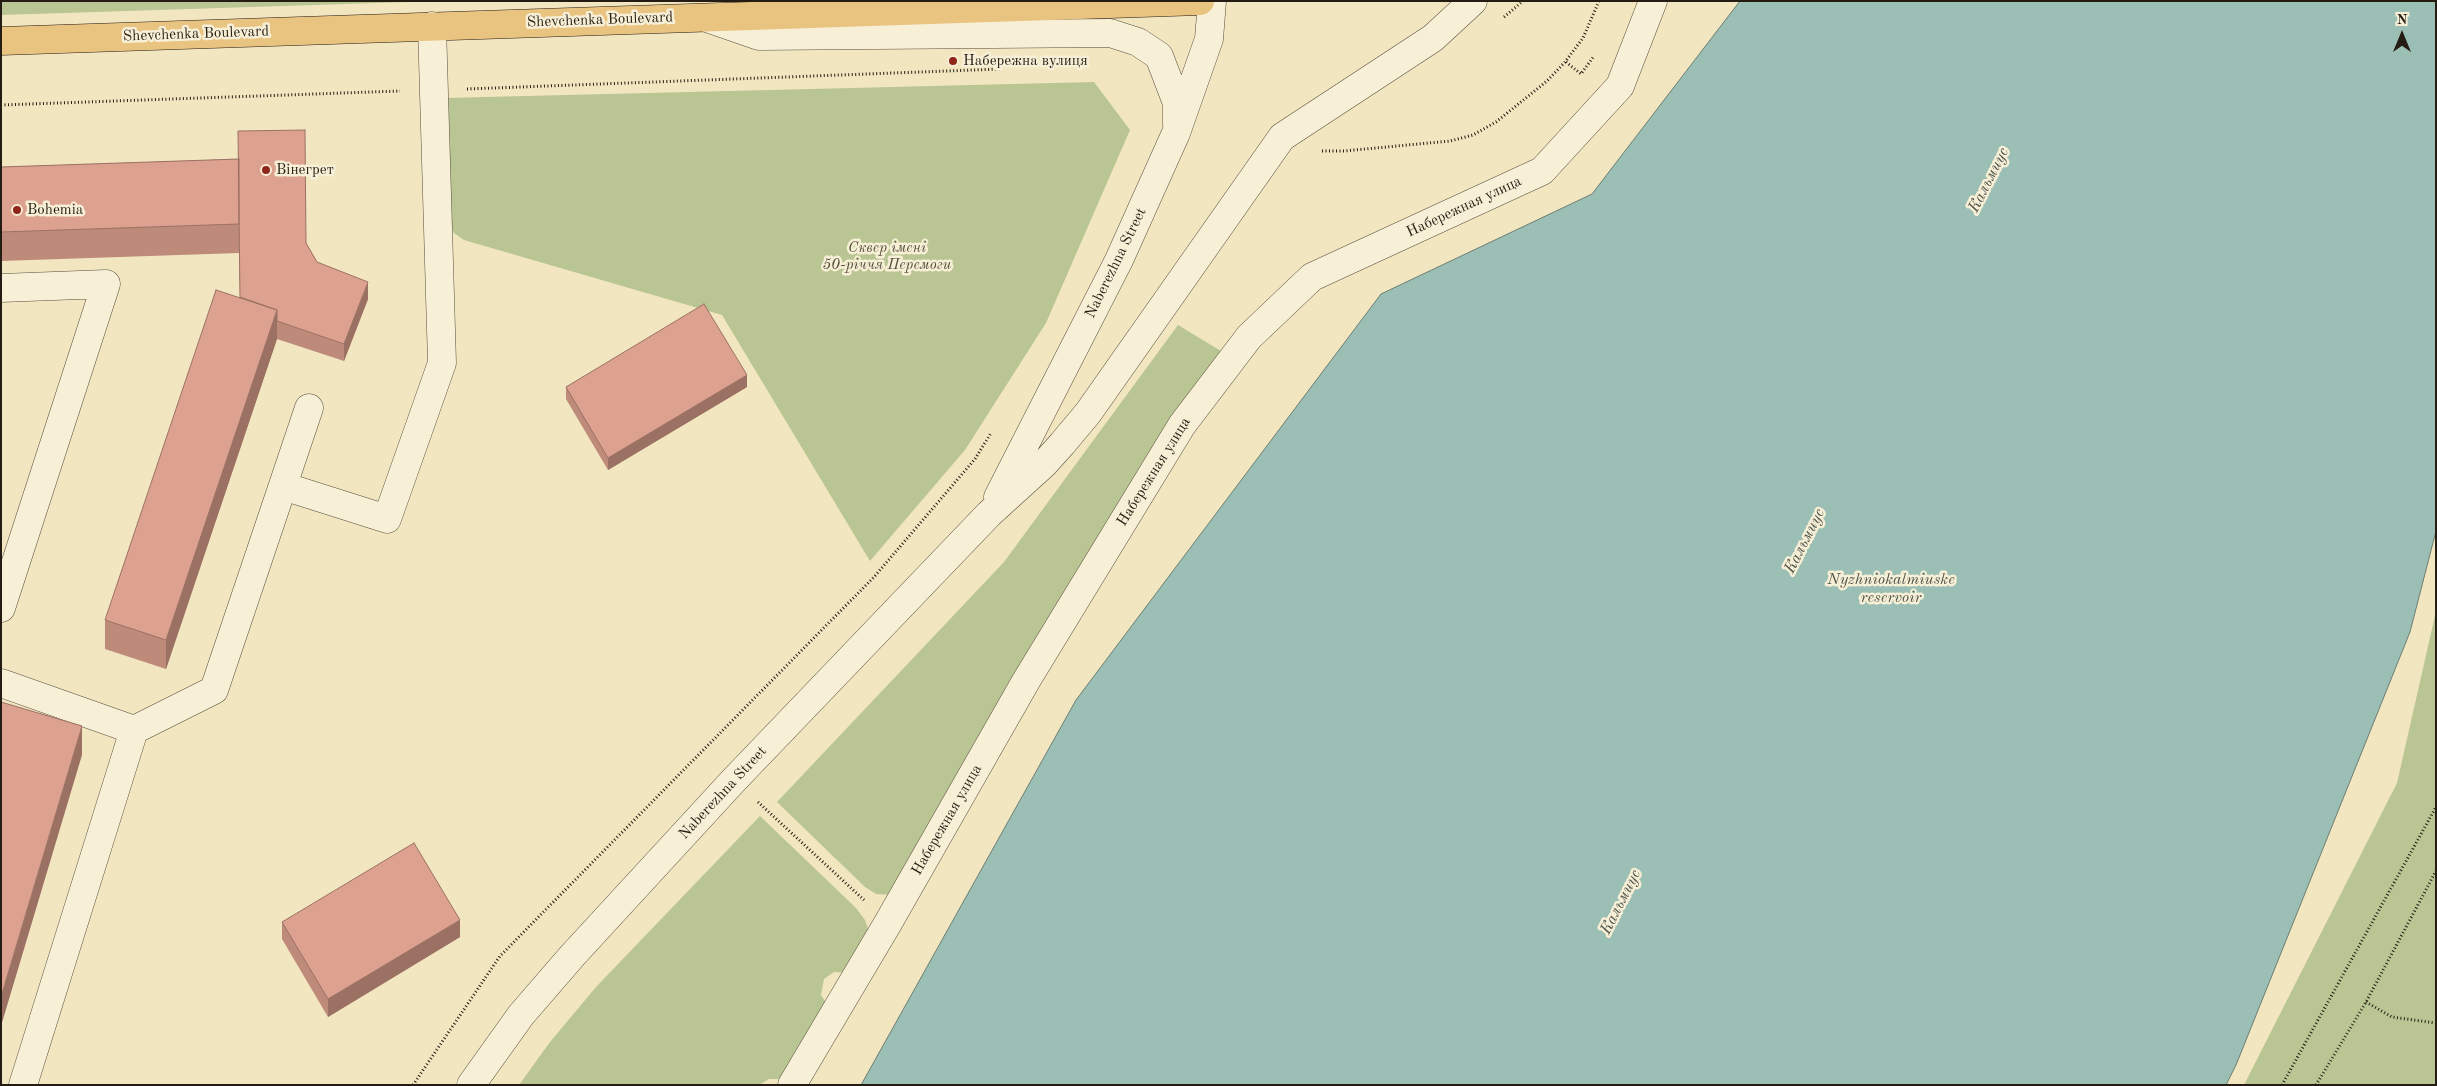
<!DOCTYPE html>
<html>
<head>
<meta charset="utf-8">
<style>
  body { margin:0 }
  #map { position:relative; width:2437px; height:1086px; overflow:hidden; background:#f2e6c0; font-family:"Old Standard TT",serif }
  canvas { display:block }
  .frame { position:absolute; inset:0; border:2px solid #241b12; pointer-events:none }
  .north { position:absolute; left:2377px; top:10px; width:50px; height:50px; -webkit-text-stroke:4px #f7efd6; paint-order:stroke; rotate:0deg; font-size:14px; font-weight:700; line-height:20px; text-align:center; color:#241b12 }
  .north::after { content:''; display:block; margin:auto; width:18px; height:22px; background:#241b12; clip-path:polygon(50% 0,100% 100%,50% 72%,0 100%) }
</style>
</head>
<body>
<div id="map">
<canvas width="2437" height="1086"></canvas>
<div class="frame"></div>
<div class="north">N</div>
</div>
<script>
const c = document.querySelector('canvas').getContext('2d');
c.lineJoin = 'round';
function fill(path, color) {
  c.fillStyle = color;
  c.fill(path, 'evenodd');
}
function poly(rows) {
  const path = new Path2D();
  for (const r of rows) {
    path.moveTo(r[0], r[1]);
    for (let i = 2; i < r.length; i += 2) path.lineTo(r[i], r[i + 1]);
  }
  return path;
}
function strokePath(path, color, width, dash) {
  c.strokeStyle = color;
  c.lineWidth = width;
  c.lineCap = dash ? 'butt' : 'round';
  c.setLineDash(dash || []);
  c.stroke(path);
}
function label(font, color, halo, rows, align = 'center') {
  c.font = font + ' "Old Standard TT",serif';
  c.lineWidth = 5;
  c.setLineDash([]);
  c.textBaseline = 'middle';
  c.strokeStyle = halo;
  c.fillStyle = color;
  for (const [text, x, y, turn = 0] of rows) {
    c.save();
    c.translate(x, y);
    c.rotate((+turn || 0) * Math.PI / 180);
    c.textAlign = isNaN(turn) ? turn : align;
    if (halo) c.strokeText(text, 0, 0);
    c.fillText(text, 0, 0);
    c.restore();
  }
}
fill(poly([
  [1,1,440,1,1,15],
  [1094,82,1130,130,1046,323,965,450,870,561,722,315,464,240,454,233,448,220,445,98],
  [1178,325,1221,351,1003,701,892,895,876,894,865,887,777,802,1004,562],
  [2436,611,2436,1085,2244,1085,2397,783],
  [760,816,856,908,865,920,868,929,869,939,849,973,834,972,824,979,821,995,829,1007,783,1079,769,1079,759,1085,519,1085,550,1042,596,987]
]), '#b9c593');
const water = poly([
  [1740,1,2436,1,2436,531,2410,632,2236,1065,2226,1085,861,1085,1076,700,1381,294,1592,194,1740,1]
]);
fill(water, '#9bbfb4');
strokePath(water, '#6b7d73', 1);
const minor = poly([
  [707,18,759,36,1110,33,1138,42,1159,56,1177,103,1177,124],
  [1,288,106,284,1,608],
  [283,486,387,519,442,363,432,26],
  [998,497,1119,260,1176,133,1209,39,1212,1],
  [1,683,134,730],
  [23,1085,134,730,214,690,309,408],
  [471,1085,521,1015,572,956,734,780,989,514,1044,464,1062,444,1088,413,1282,137,1433,38,1473,1],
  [792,1085,888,923,1026,681,1182,425,1249,337,1312,277,1542,171,1620,86,1653,1]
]);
const major = poly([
  [1,41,1200,1]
]);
strokePath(minor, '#584e3e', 29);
strokePath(major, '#241b12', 29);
strokePath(poly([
  [1504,17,1523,1],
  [1566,62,1581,74,1594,56],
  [467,89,1000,69],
  [1,105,400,91],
  [1322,151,1344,151,1450,141,1473,135,1496,122,1547,81,1565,62,1583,38,1599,1],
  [758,802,864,900],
  [2366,1002,2392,1017,2436,1023],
  [413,1085,500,956,874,577,975,459,991,433],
  [2282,1085,2436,807],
  [2316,1085,2366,1002,2436,871]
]), '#241b12', 3, [1, 2.5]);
strokePath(minor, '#f7efd6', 28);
strokePath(major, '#e9c380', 28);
fill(poly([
  [238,159,306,243,317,262,368,299,344,361,277,339,166,669,105,649,105,620,240,297,239,253,1,261,1,167],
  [566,387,747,387,608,470,566,399],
  [282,922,460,937,328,1017,282,939]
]), '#be8b7b');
fill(poly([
  [368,282,368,299,344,361,344,344],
  [277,310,277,339,166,669,166,640],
  [747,375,747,387,608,470,608,458],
  [82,726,82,755,1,1026,1,997],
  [460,920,460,937,328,1017,328,999]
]), '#9b7164');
const building = poly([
  [305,130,306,243,317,262,368,282,344,344,277,321,277,310,240,297,238,131,305,130],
  [239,159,239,224,1,232,1,167,239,159],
  [216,290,277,310,166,640,105,620,216,290],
  [704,304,747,375,608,458,566,387,704,304],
  [1,702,82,726,1,997,1,702],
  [414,843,460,920,328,999,282,922,414,843]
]);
fill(building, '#dda28f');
strokePath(building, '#9b7164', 1);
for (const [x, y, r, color] of [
  [953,61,5,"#8f2418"],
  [266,170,5,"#8f2418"],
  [17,210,5,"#8f2418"]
]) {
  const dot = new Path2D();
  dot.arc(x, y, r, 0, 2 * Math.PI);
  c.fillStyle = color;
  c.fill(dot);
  strokePath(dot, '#f7efd6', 2);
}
label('15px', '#241b12', '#f7efd6', [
  ["Shevchenka Boulevard",600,20,-2],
  ["Shevchenka Boulevard",196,34,-2],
  ["Набережная улица",1464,207,-25],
  ["Naberezhna Street",1116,263,-64],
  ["Набережная улица",1154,472,-58],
  ["Naberezhna Street",723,793,-47],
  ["Набережная улица",947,820,-60]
]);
label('15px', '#241b12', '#f7efd6', [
  ["Набережна вулиця",963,61],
  ["Вінегрет",276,170],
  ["Bohemia",27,210]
], 'left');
label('italic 15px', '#514e39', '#f7efd6', [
  ["Сквер імені",887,248],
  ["50-річчя Перемоги",887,265]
]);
label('italic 16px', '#4e544b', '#f7efd6', [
  ["Кальмиус",1989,180,-63],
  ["Кальмиус",1805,541,-63],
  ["Nyzhniokalmiuske",1891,580],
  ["reservoir",1891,598],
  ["Кальмиус",1621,902,-63]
]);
</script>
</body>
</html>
